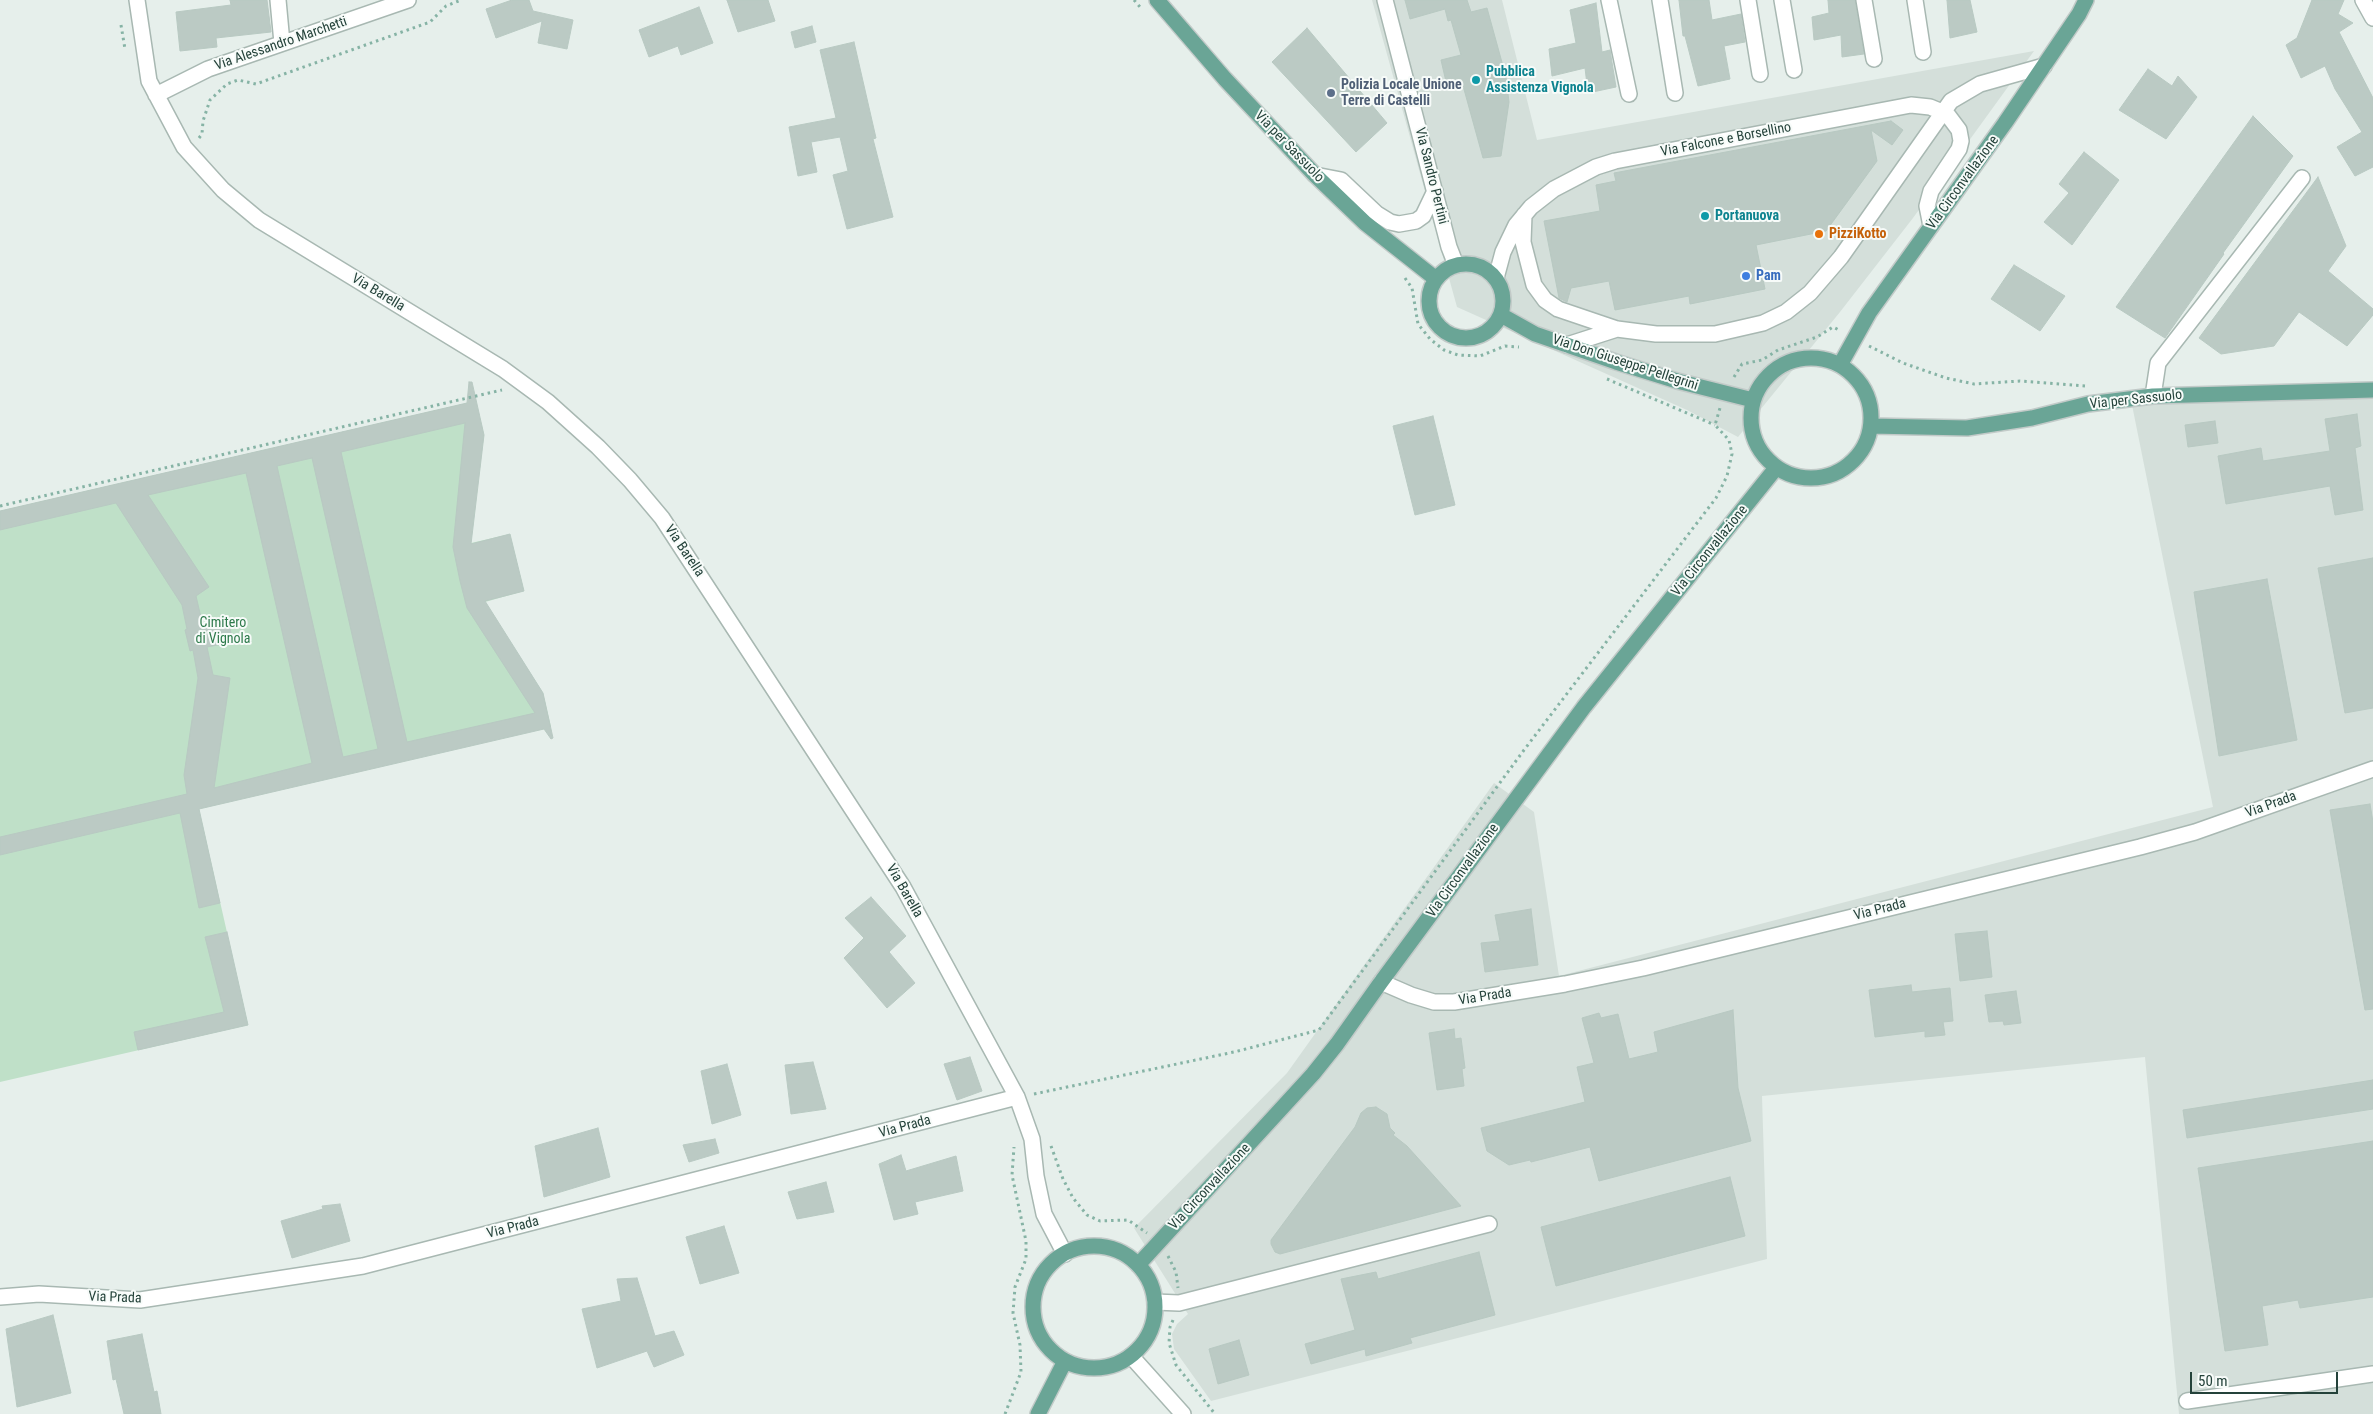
<!DOCTYPE html>
<html>
<head>
<meta charset="utf-8">
<style>
  body { margin:0 }
  #map { position:relative; width:2373px; height:1414px; overflow:hidden; background:#e6efeb; font-family:"Roboto Condensed",sans-serif }
  canvas { display:block }
  .scale { position:absolute; left:2190px; top:1372px; width:148px; height:22px; box-sizing:border-box; border:2px solid #24423a; border-top:0; padding-left:6px; font-size:15px; line-height:18px; white-space:nowrap; color:#24423a; -webkit-text-stroke:4px #f7fbf9; paint-order:stroke }
</style>
</head>
<body>
<div id="map">
<canvas width="2373" height="1414"></canvas>
<div class="scale">50 m</div>
</div>
<script>
const c = document.querySelector('canvas').getContext('2d');
c.lineJoin = 'round';
function fill(path, color) {
  c.fillStyle = color;
  c.fill(path, 'evenodd');
}
function poly(rows) {
  const path = new Path2D();
  for (const r of rows) {
    if (r.length === 3) {
      path.moveTo(r[0] + r[2], r[1]);
      path.arc(r[0], r[1], r[2], 0, 2 * Math.PI);
      continue;
    }
    path.moveTo(r[0], r[1]);
    for (let i = 2; i < r.length; i += 2) path.lineTo(r[i], r[i + 1]);
  }
  return path;
}
function strokePath(path, color, width, dash) {
  c.strokeStyle = color;
  c.lineWidth = width;
  c.lineCap = dash ? 'butt' : 'round';
  c.setLineDash(dash || []);
  c.stroke(path);
}
function label(font, color, halo, rows, align = 'center') {
  c.font = font + ' "Roboto Condensed",sans-serif';
  c.lineWidth = 4;
  c.setLineDash([]);
  c.textBaseline = 'middle';
  c.strokeStyle = halo;
  c.fillStyle = color;
  for (const [text, x, y, turn = 0] of rows) {
    c.save();
    c.translate(x, y);
    c.rotate((+turn || 0) * Math.PI / 180);
    c.textAlign = isNaN(turn) ? turn : align;
    if (halo) c.strokeText(text, 0, 0);
    c.fillText(text, 0, 0);
    c.restore();
  }
}
fill(poly([
  [1372,0,1502,0,1537,140,2034,51,1913,218,1840,312,1738,437,1687,410,1457,307],
  [2373,397,2373,1414,2179,1414,2145,1057,1762,1096,1767,1259,1211,1401,1174,1349,1172,1334,1177,1324,1188,1314,1134,1228,1287,1073,1494,783,1534,812,1559,976,2213,807,2132,405]
]), '#d4dfda');
fill(poly([
  [476,401,484,435,471,543,510,534,524,591,485,602,543,693,551,727,199,809,248,1025,0,1082,0,511]
]), '#bfe0c8');
const building = poly([
  [230,0,267,0,271,32,216,38,217,47,180,51,176,12,231,5,230,0],
  [512,0,529,0,533,11,573,20,567,49,538,43,542,21,496,38,486,9,512,0],
  [727,0,768,0,775,21,738,32,727,0],
  [1405,0,1467,0,1471,12,1487,8,1506,77,1509,102,1501,156,1483,158,1462,82,1447,86,1441,60,1461,55,1451,20,1448,21,1445,9,1410,19,1405,0],
  [1679,0,1709,0,1712,20,1741,14,1745,42,1724,46,1730,79,1698,86,1685,36,1683,36,1679,0],
  [1828,0,1855,0,1864,54,1842,57,1841,35,1814,40,1812,17,1829,13,1828,0],
  [1947,0,1970,0,1977,32,1950,38,1947,0],
  [2312,0,2344,0,2338,14,2353,23,2339,32,2373,98,2373,167,2355,176,2337,147,2362,132,2335,89,2325,66,2301,78,2286,45,2297,38,2312,0],
  [1596,3,1602,52,1610,50,1616,87,1588,93,1585,68,1552,76,1549,49,1576,43,1570,10,1596,3],
  [699,7,713,43,681,55,678,46,649,57,639,30,699,7],
  [812,26,816,42,795,48,791,32,812,26],
  [1307,28,1387,123,1356,152,1272,62,1307,28],
  [854,42,876,138,873,139,893,217,847,229,833,175,848,171,840,137,811,142,817,172,798,176,789,127,836,118,820,50,854,42],
  [2148,69,2172,86,2178,76,2197,97,2166,139,2119,110,2148,69],
  [2253,116,2293,156,2223,253,2224,254,2165,338,2116,307,2253,116],
  [1891,121,1903,130,1892,145,1871,130,1877,161,1826,231,1756,245,1765,289,1690,304,1689,296,1615,310,1609,281,1571,288,1567,302,1559,298,1544,221,1600,211,1596,185,1616,181,1614,173,1891,121],
  [2084,152,2119,180,2072,245,2044,222,2069,193,2059,184,2084,152],
  [2318,177,2346,246,2328,271,2373,309,2373,315,2347,346,2299,312,2274,346,2221,354,2199,338,2318,177],
  [2014,265,2065,296,2040,331,1991,299,2014,265],
  [469,382,472,382,484,435,471,544,510,534,524,591,485,601,543,693,553,738,551,739,544,729,199,809,220,903,199,908,180,813,0,855,0,837,187,794,184,775,198,678,193,650,190,651,185,630,187,629,182,605,116,503,0,530,0,511,467,403,469,382],
  [465,423,453,547,460,581,467,608,535,713,407,742,341,452,465,423],
  [312,458,378,749,343,757,277,466,312,458],
  [246,473,312,763,214,788,230,678,213,675,207,647,233,642,228,620,203,626,196,596,209,587,148,495,246,473],
  [2357,414,2361,446,2355,448,2363,510,2335,515,2330,486,2226,504,2218,456,2261,448,2263,461,2330,451,2325,419,2357,414],
  [1433,416,1455,505,1415,515,1393,426,1433,416],
  [2215,421,2218,443,2188,447,2185,425,2215,421],
  [2373,558,2373,708,2345,713,2318,568,2373,558],
  [2267,579,2297,740,2219,756,2194,592,2267,579],
  [2370,804,2373,822,2373,1009,2365,1010,2330,810,2370,804],
  [871,897,906,936,889,952,915,983,887,1008,844,958,864,938,845,918,871,897],
  [1531,909,1538,965,1485,972,1481,943,1500,941,1495,915,1531,909],
  [1987,931,1992,977,1960,981,1955,934,1987,931],
  [227,932,248,1025,138,1050,134,1032,224,1012,205,937,227,932],
  [1911,985,1912,992,1950,988,1953,1021,1943,1022,1945,1035,1925,1037,1925,1031,1875,1037,1869,990,1911,985],
  [2016,991,2021,1023,2004,1025,2003,1021,1989,1022,1985,995,2016,991],
  [1733,1010,1738,1088,1751,1141,1599,1181,1590,1147,1531,1162,1530,1160,1509,1165,1487,1151,1481,1128,1585,1102,1577,1067,1594,1063,1582,1018,1599,1013,1601,1018,1618,1014,1629,1059,1658,1052,1654,1032,1733,1010],
  [1454,1029,1455,1039,1461,1038,1465,1068,1462,1069,1464,1086,1437,1090,1429,1033,1454,1029],
  [970,1057,982,1091,957,1100,944,1064,970,1057],
  [813,1062,826,1109,791,1114,785,1065,813,1062],
  [727,1064,741,1115,712,1124,701,1071,727,1064],
  [2373,1080,2373,1109,2187,1138,2183,1110,2373,1080],
  [1376,1107,1387,1114,1390,1128,1395,1133,1393,1135,1407,1146,1461,1206,1280,1254,1275,1252,1271,1244,1271,1240,1355,1127,1361,1113,1367,1108,1376,1107],
  [598,1128,610,1177,544,1197,535,1146,598,1128],
  [715,1139,719,1153,689,1162,683,1145,715,1139],
  [2373,1141,2373,1297,2300,1308,2298,1300,2262,1306,2268,1345,2225,1351,2198,1168,2373,1141],
  [901,1155,906,1171,956,1156,963,1191,915,1202,918,1214,894,1220,879,1164,901,1155],
  [1730,1177,1745,1236,1556,1286,1541,1227,1730,1177],
  [826,1182,834,1212,797,1219,788,1192,826,1182],
  [340,1204,350,1241,292,1258,281,1221,323,1209,322,1206,340,1204],
  [724,1226,739,1273,700,1284,686,1237,724,1226],
  [1479,1252,1495,1315,1410,1338,1412,1343,1366,1356,1365,1349,1311,1364,1305,1344,1355,1330,1341,1279,1376,1272,1378,1279,1479,1252],
  [637,1278,655,1336,674,1331,684,1355,654,1367,647,1351,597,1368,582,1309,621,1301,617,1279,637,1278],
  [53,1315,71,1393,17,1407,6,1329,53,1315],
  [142,1334,154,1392,157,1391,161,1414,124,1414,116,1379,113,1380,107,1341,142,1334],
  [1239,1340,1249,1375,1218,1384,1209,1349,1239,1340]
]);
fill(building, '#bbcac4');
strokePath(building, '#b8c9c2', 1);
const minor = poly([
  [137,0,149,81,184,147,223,190,259,220,503,369,548,402,598,447,630,480,662,518,903,887,1017,1097,1032,1139,1036,1176,1044,1214,1065,1254],
  [278,0,282,43],
  [1385,0,1449,247,1456,265],
  [1609,0,1629,94],
  [1660,0,1675,93],
  [1748,0,1760,74],
  [1782,0,1794,70],
  [1864,0,1874,59],
  [1915,0,1923,52],
  [2363,0,2373,18],
  [156,95,208,69,408,0],
  [1315,175,1341,180,1377,214,1390,222,1399,224,1416,221,1423,216,1435,191],
  [1524,215,1523,242,1534,285,1545,300,1558,309,1617,329,1656,334,1715,334,1763,323,1786,312,1810,293,1841,257,1951,101,1980,84,2044,66],
  [1496,278,1503,252,1516,225,1531,207,1554,189,1596,167,1615,161,1911,105,1930,107,1947,114,1959,130,1961,141,1959,149,1931,191,1927,206,1931,226],
  [1567,345,1617,329],
  [2153,396,2158,363,2302,178],
  [1381,982,1411,995,1434,1002,1454,1002,1565,984,1643,968,2140,847,2195,832,2373,769],
  [0,1297,39,1294,140,1300,363,1266,1017,1097],
  [1155,1302,1179,1303,1489,1224],
  [1131,1356,1183,1414],
  [2187,1401,2373,1374]
]);
const major = poly([
  [1157,0,1225,79,1315,175,1365,223,1436,279],
  [1466,301,37],
  [1501,315,1535,334,1616,362,1677,381,1753,400],
  [1811,418,60],
  [1840,365,1869,313,2005,123,2079,14,2086,0],
  [1871,426,1967,428,2032,418,2088,404,2153,396,2373,390],
  [1094,1307,61],
  [1138,1265,1313,1074,1337,1044,1381,982,1584,707,1776,468],
  [1038,1414,1065,1361]
]);
strokePath(minor, '#a8b8b2', 18);
strokePath(major, '#c2cac8', 18);
strokePath(poly([
  [1134,0,1140,7],
  [121,25,125,49],
  [199,138,202,134,203,121,210,100,227,84,238,80,256,84,430,22,446,6,461,0],
  [1405,278,1412,288,1418,324,1430,339,1444,350,1458,355,1480,356,1505,346,1519,347],
  [1869,346,1903,363,1946,378,1974,384,2020,381,2085,386],
  [1734,377,1742,364,1762,360,1778,350,1817,337,1833,327,1841,331],
  [1607,379,1715,425],
  [0,506,502,390],
  [1034,1094,1234,1052,1319,1030,1524,750,1716,498,1727,476,1732,454,1729,440,1715,425,1720,408],
  [1051,1146,1063,1179,1073,1198,1087,1215,1100,1221,1128,1220,1147,1233],
  [1168,1256,1176,1272,1178,1288],
  [1173,1320,1170,1327,1169,1343,1176,1365,1215,1414],
  [1005,1414,1021,1372,1020,1345,1013,1313,1015,1287,1026,1259,1026,1241,1012,1175,1014,1147]
]), '#86b3a5', 3, [2.5, 4]);
strokePath(minor, '#fff', 15);
strokePath(major, '#6aa596', 15);
for (const [x, y, r, color] of [
  [1476,80,5,"#0f9aa8"],
  [1331,93,5,"#5c6f8a"],
  [1705,216,5,"#0f9aa8"],
  [1819,234,5,"#e8710a"],
  [1746,276,5,"#3f7fe0"]
]) {
  const dot = new Path2D();
  dot.arc(x, y, r, 0, 2 * Math.PI);
  c.fillStyle = color;
  c.fill(dot);
  strokePath(dot, '#f7fbf9', 2);
}
label('14px', '#24423a', '#f7fbf9', [
  ["Via Alessandro Marchetti",281,44,-19],
  ["Via Falcone e Borsellino",1726,140,-11],
  ["Via per Sassuolo",1289,147,46],
  ["Via Sandro Pertini",1431,176,76],
  ["Via Circonvallazione",1963,183,-54],
  ["Via Barella",378,293,31],
  ["Via Don Giuseppe Pellegrini",1625,363,18],
  ["Via per Sassuolo",2136,400,-6],
  ["Via Barella",684,551,56],
  ["Via Circonvallazione",1710,551,-51],
  ["Via Prada",2271,805,-20],
  ["Via Circonvallazione",1463,871,-54],
  ["Via Barella",904,891,60],
  ["Via Prada",1880,910,-14],
  ["Via Prada",1485,997,-9],
  ["Via Prada",905,1127,-15],
  ["Via Circonvallazione",1210,1187,-47],
  ["Via Prada",513,1228,-14],
  ["Via Prada",115,1298,2]
]);
label('bold 14px', '#0d838f', '#f7fbf9', [
  ["Pubblica",1486,72],
  ["Assistenza Vignola",1486,88],
  ["Portanuova",1715,216]
], 'left');
label('bold 14px', '#4e5e75', '#f7fbf9', [
  ["Polizia Locale Unione",1341,85],
  ["Terre di Castelli",1341,101]
], 'left');
label('bold 14px', '#c56008', '#f7fbf9', [
  ["PizziKotto",1829,234]
], 'left');
label('bold 14px', '#366cbe', '#f7fbf9', [
  ["Pam",1756,276]
], 'left');
label('14px', '#2d7a4b', '#f7fbf9', [
  ["Cimitero",223,623],
  ["di Vignola",223,639]
]);
</script>
</body>
</html>
